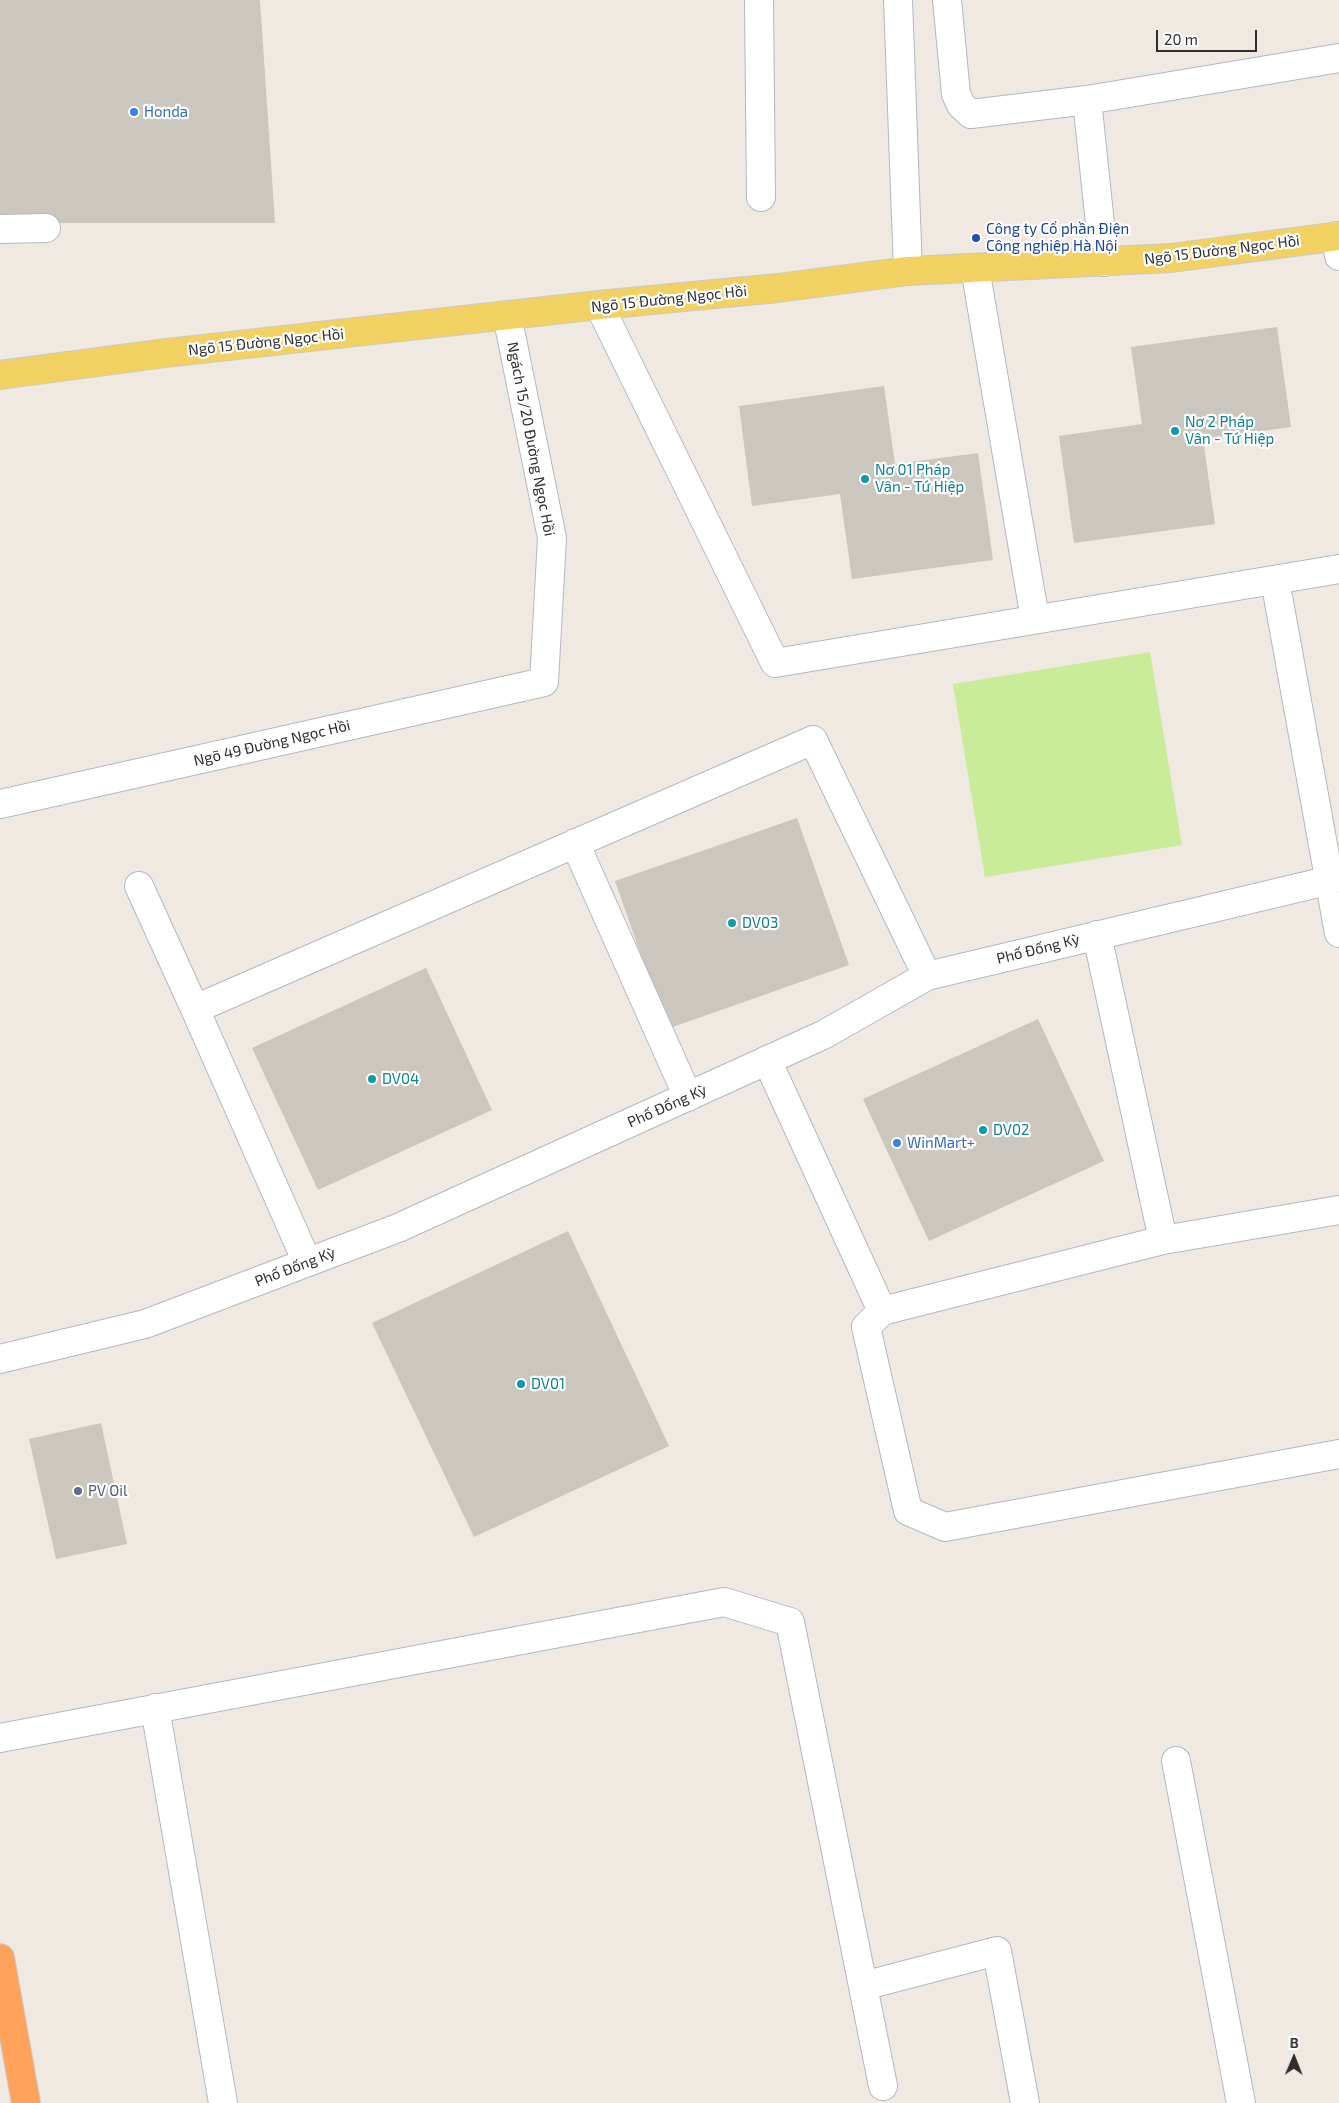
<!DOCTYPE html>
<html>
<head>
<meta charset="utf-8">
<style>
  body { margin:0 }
  #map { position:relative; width:1339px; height:2103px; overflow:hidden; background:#efe9e1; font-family:"Exo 2",sans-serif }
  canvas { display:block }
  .north { position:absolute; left:1269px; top:2033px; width:50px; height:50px; -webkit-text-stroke:4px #fff; paint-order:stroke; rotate:1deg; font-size:14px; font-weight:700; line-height:20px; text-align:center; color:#2e2e2e }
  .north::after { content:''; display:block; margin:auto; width:18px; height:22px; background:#2e2e2e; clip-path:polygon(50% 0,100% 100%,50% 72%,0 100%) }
  .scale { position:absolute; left:1156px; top:30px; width:101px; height:22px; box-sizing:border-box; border:2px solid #2e2e2e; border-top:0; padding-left:6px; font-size:15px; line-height:18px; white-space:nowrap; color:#2e2e2e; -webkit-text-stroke:4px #fff; paint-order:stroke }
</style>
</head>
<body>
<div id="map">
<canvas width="1339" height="2103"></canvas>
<div class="north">B</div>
<div class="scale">20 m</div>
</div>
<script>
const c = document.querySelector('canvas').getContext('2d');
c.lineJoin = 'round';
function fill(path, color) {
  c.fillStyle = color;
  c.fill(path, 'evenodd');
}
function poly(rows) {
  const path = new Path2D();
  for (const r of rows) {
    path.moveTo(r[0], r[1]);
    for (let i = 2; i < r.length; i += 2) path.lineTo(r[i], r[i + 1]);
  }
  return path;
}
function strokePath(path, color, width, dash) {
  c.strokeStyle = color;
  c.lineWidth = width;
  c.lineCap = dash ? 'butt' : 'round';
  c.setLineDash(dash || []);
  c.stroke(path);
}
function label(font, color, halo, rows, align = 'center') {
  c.font = font + ' "Exo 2",sans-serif';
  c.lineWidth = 4.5;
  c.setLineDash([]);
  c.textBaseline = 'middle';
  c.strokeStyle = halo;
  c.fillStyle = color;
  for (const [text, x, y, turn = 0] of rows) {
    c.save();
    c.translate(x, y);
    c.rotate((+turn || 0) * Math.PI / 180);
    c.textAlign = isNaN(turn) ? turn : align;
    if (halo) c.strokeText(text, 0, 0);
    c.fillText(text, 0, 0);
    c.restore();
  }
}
fill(poly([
  [1150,652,1182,845,985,877,953,684]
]), '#c9ec9a');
fill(poly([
  [0,0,260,0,275,223,0,223],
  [1277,327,1291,427,1203,439,1215,524,1074,543,1059,436,1142,424,1131,347],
  [884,386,895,464,978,453,993,560,852,579,840,494,752,506,739,406],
  [797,818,849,965,667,1029,615,881],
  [426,968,492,1110,318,1190,252,1048],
  [1038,1019,1104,1161,929,1241,863,1099],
  [568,1231,669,1446,474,1537,372,1323],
  [101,1423,127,1544,56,1559,29,1439]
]), '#cbc7bf');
const minor = poly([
  [759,0,761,197],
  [898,0,908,271],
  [947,0,956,94,961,105,971,114,1087,100,1104,262],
  [1087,100,1339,58],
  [0,229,46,228],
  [1336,236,1339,256],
  [975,268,1035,619],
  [599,305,775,663,1339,569],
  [1275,580,1339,933],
  [0,804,544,682,552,538,507,315],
  [575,843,688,1097],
  [139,886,195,1009,307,1262],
  [1097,935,1163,1240],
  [195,1009,813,740,927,976],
  [767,1060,882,1311],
  [1339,1210,1163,1240,882,1311,866,1327,908,1511,945,1527,1339,1454],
  [0,1359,145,1324,398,1228,823,1035,927,976,1339,878],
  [155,1708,223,2103],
  [0,1738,724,1602,790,1622,883,2086],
  [1176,1761,1241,2103],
  [863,1986,997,1951,1025,2103]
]);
const major = poly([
  [0,375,166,353,599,305,778,288,908,271,1171,258,1339,236]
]);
const highway = poly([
  [0,1958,26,2103]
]);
strokePath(minor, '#b4b7c1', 30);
strokePath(major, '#c9c9c9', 30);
strokePath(highway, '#c9c9c9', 30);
strokePath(minor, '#fff', 28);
strokePath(major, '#f2d163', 28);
strokePath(highway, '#ffa35c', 28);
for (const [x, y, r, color] of [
  [134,112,5,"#3f7fe0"],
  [976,238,5,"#1a4fb4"],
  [1175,431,5,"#0f9aa8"],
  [865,479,5,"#0f9aa8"],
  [732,923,5,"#0f9aa8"],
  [372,1079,5,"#0f9aa8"],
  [983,1130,5,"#0f9aa8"],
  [897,1143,5,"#3f7fe0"],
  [521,1384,5,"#0f9aa8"],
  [78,1491,5,"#5c6f8a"]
]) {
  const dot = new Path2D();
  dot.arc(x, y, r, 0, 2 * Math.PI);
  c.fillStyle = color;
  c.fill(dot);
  strokePath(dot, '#fff', 2);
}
label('15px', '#366cbe', '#fff', [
  ["Honda",144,112],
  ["WinMart+",907,1143]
], 'left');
label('15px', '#164399', '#fff', [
  ["Công ty Cổ phần Điện",986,229],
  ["Công nghiệp Hà Nội",986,246]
], 'left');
label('15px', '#2e2e2e', '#fff', [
  ["Ngõ 15 Đường Ngọc Hồi",1222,250,-7],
  ["Ngõ 15 Đường Ngọc Hồi",669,299,-6],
  ["Ngõ 15 Đường Ngọc Hồi",266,342,-6],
  ["Ngách 15/20 Đường Ngọc Hồi",531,439,79],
  ["Ngõ 49 Đường Ngọc Hồi",272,743,-13],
  ["Phố Đống Kỳ",1038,949,-14],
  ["Phố Đống Kỳ",667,1106,-24],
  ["Phố Đống Kỳ",295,1267,-21]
]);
label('15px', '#0d838f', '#fff', [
  ["Nơ 2 Pháp",1185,422],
  ["Vân - Tứ Hiệp",1185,439],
  ["Nơ 01 Pháp",875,470],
  ["Vân - Tứ Hiệp",875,487],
  ["DV03",742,923],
  ["DV04",382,1079],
  ["DV02",993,1130],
  ["DV01",531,1384]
], 'left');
label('15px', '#4e5e75', '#fff', [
  ["PV Oil",88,1491]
], 'left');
</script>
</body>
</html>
